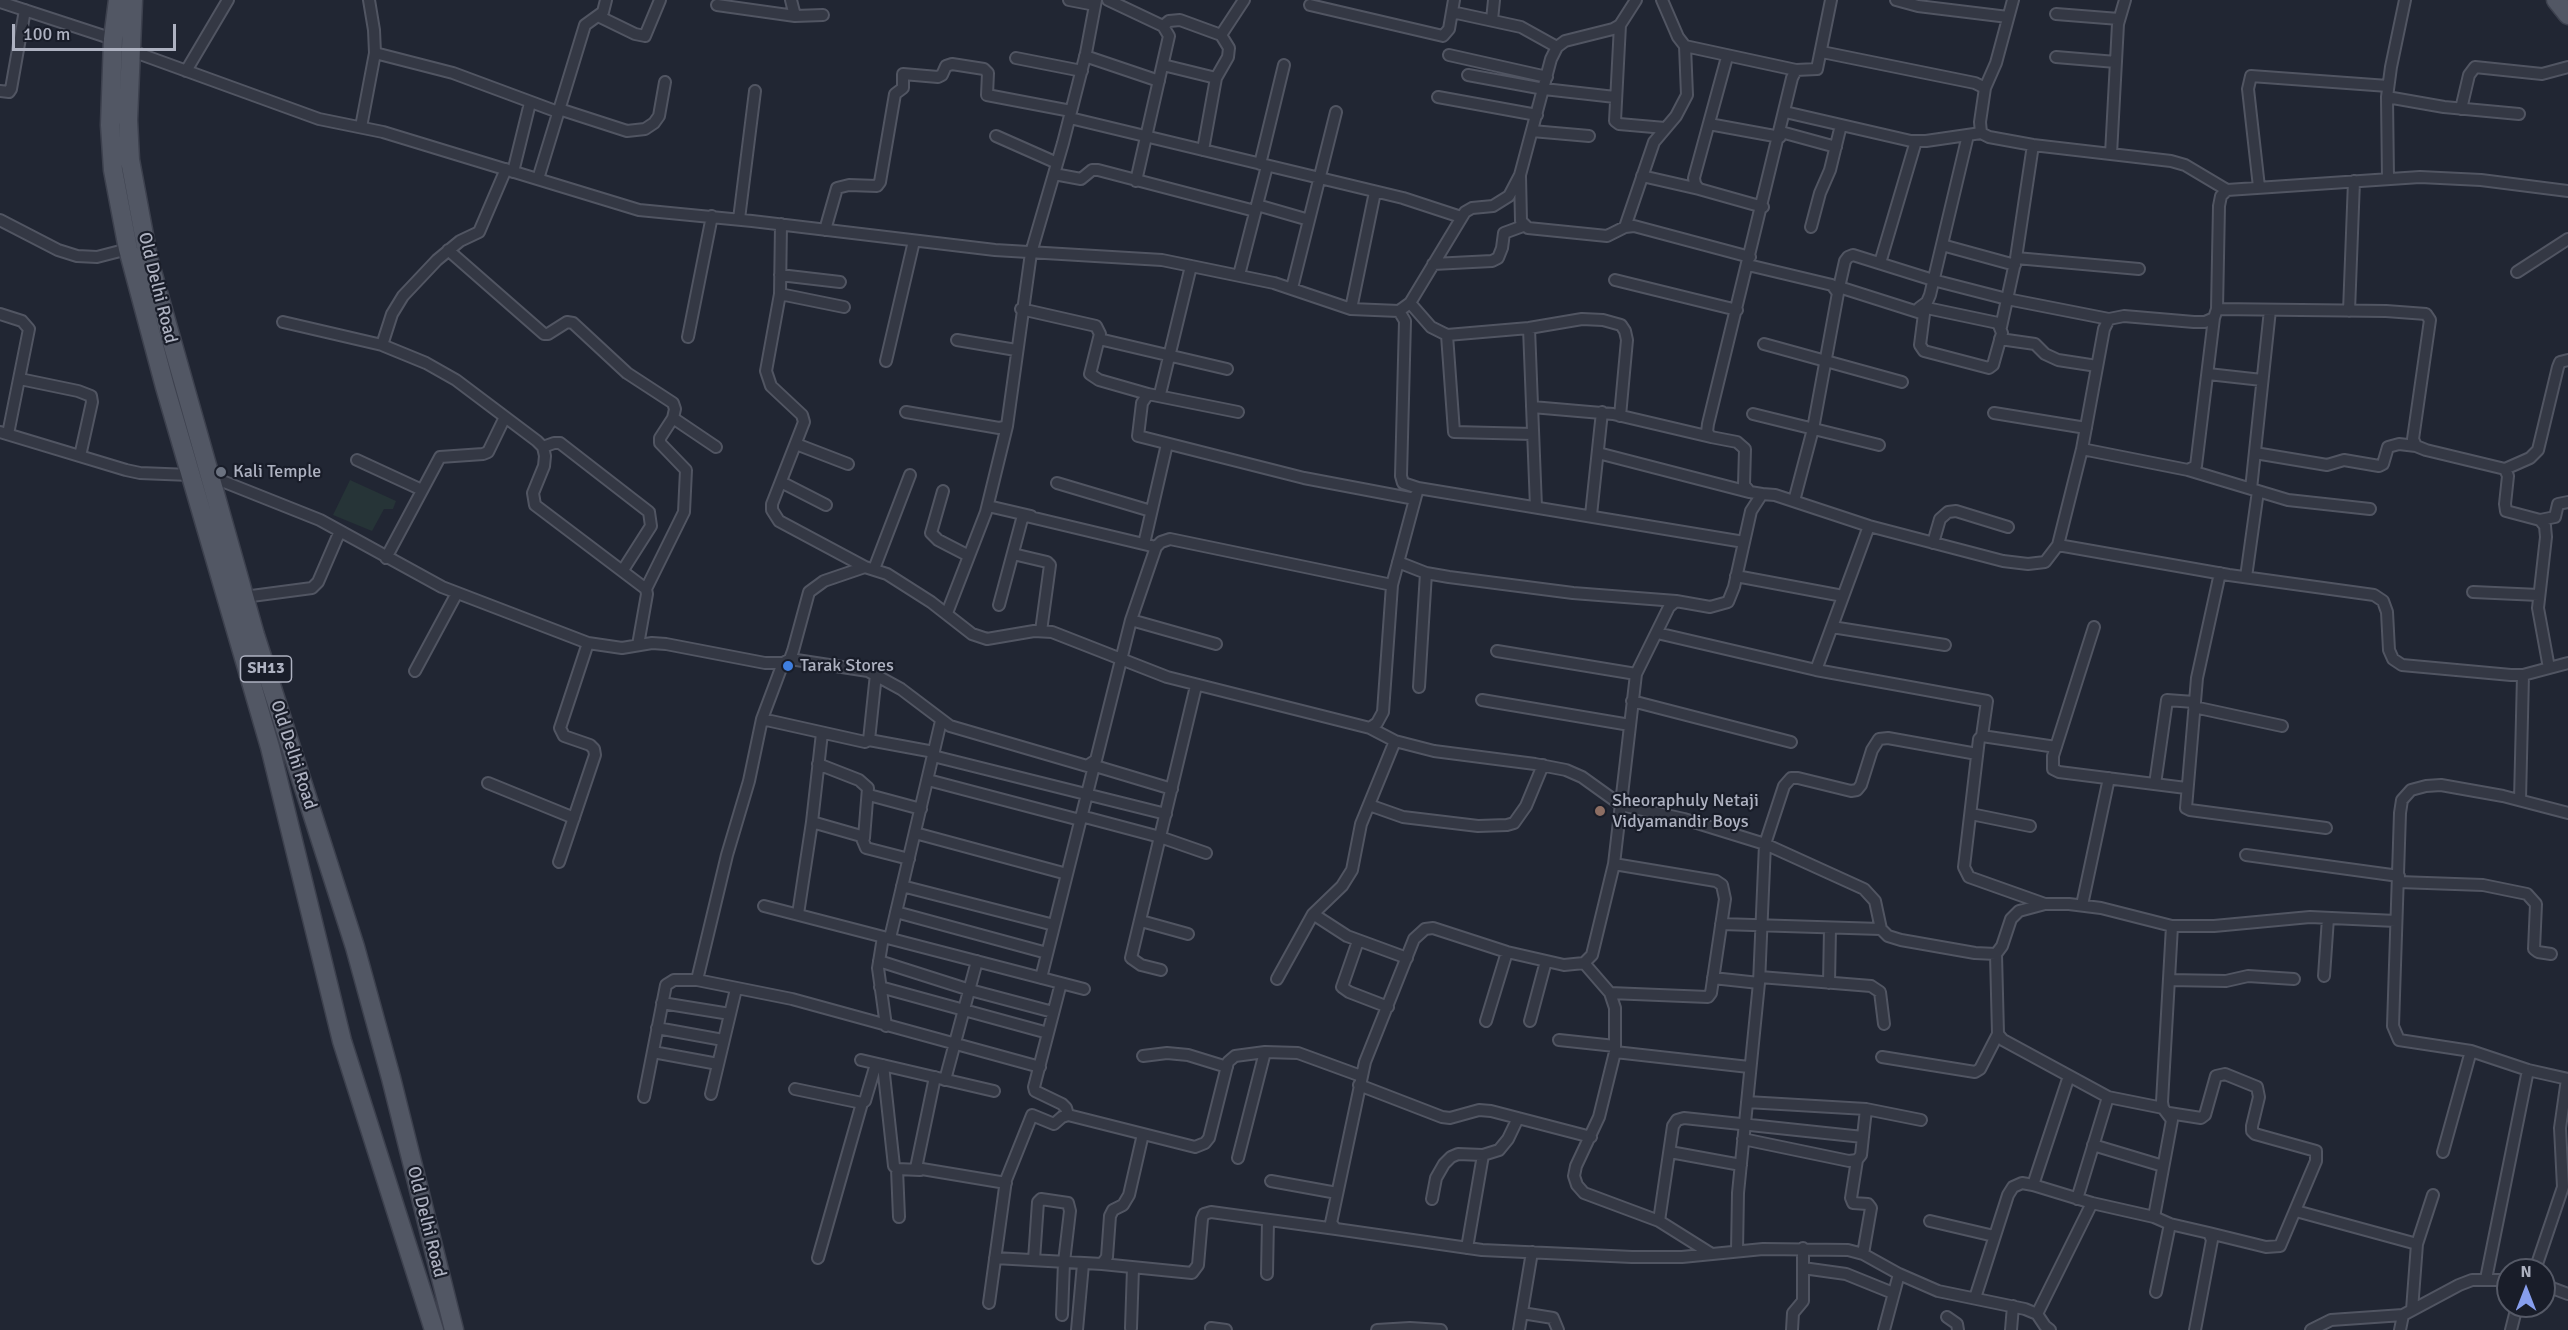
<!DOCTYPE html>
<html>
<head>
<meta charset="utf-8">
<style>
  body { margin:0 }
  #map { position:relative; width:2568px; height:1330px; overflow:hidden; background:#212633; font-family:Signika,sans-serif }
  canvas { display:block }
  .north { position:absolute; left:2496px; top:1258px; width:60px; height:60px; box-sizing:border-box; background:#191d29; border:2px solid #555966; border-radius:50%; rotate:0deg; font-size:16px; font-weight:700; line-height:24px; text-align:center; color:#aeb2c1 }
  .north::after { content:''; display:block; margin:auto; width:21px; height:27px; background:#879eed; clip-path:polygon(50% 0,100% 100%,50% 72%,0 100%) }
  .scale { position:absolute; left:12px; top:24px; width:164px; height:27px; box-sizing:border-box; border:3px solid #aeb2c1; border-top:0; padding-left:8px; font-size:18px; line-height:21px; white-space:nowrap; color:#aeb2c1; -webkit-text-stroke:4px #191d29; paint-order:stroke }
</style>
</head>
<body>
<div id="map">
<canvas width="2568" height="1330"></canvas>
<div class="north">N</div>
<div class="scale">100 m</div>
</div>
<script>
const c = document.querySelector('canvas').getContext('2d');
c.lineJoin = 'round';
function fill(path, color) {
  c.fillStyle = color;
  c.fill(path, 'evenodd');
}
function poly(rows) {
  const path = new Path2D();
  for (const r of rows) {
    path.moveTo(r[0], r[1]);
    for (let i = 2; i < r.length; i += 2) path.lineTo(r[i], r[i + 1]);
  }
  return path;
}
function strokePath(path, color, width, dash) {
  c.strokeStyle = color;
  c.lineWidth = width;
  c.lineCap = dash ? 'butt' : 'round';
  c.setLineDash(dash || []);
  c.stroke(path);
}
function label(font, color, halo, rows, align = 'center') {
  c.font = font + ' Signika,sans-serif';
  c.lineWidth = 4.5;
  c.setLineDash([]);
  c.textBaseline = 'middle';
  c.strokeStyle = halo;
  c.fillStyle = color;
  for (const [text, x, y, turn = 0] of rows) {
    c.save();
    c.translate(x, y);
    c.rotate((+turn || 0) * Math.PI / 180);
    c.textAlign = isNaN(turn) ? turn : align;
    if (halo) c.strokeText(text, 0, 0);
    c.fillText(text, 0, 0);
    c.restore();
  }
}
fill(poly([
  [350,480,396,501,393,509,384,509,372,531,333,515]
]), '#263437');
const street = poly([
  [791,0,795,16,823,15],
  [1069,0,1095,5],
  [1108,0,1163,26,1169,36,1136,181],
  [1662,0,1678,37,1685,46,1796,70],
  [1896,0,1918,6,2008,17],
  [0,2,113,39],
  [717,5,795,16],
  [1310,5,1443,36,1449,29,1454,0],
  [1452,12,1521,27,1557,47],
  [2056,14,2119,19],
  [598,16,635,34,645,36,660,0],
  [1492,20,1494,0],
  [1620,25,1615,121,1619,124,1665,128],
  [1163,26,1169,21,1180,20,1221,35,1229,48,1228,57,1216,78,1203,150],
  [1221,35,1244,0],
  [129,50,319,119,383,132,639,210,752,221,995,250,1162,260,1274,283,1351,309,1399,311,1405,321,1401,476,1403,483,1418,488,1744,542],
  [1822,52,1975,83,1985,88,1980,122,1981,133,1989,137,2033,145,2171,161,2185,165,2227,190],
  [375,53,453,73,558,112],
  [1449,55,1547,77],
  [1085,56,1159,81],
  [1727,57,1694,178,1695,184,1699,189,1763,207],
  [2056,57,2116,62],
  [1016,58,1082,71],
  [1163,65,1216,78],
  [186,71,228,0],
  [1468,75,1544,89,1615,97],
  [1985,88,1996,63,2013,0],
  [0,91,9,92,11,89,25,10],
  [1438,97,1537,115],
  [2387,97,2444,107,2519,114],
  [559,109,627,131,645,129,654,123,659,116,665,82],
  [2461,109,2469,75,2475,67,2542,74,2568,67],
  [1785,112,1911,141,1926,141,1981,133],
  [1070,118,1403,198,1461,217],
  [1709,124,1780,137],
  [361,127,375,53,374,30,369,0],
  [1532,131,1589,136],
  [1781,132,1836,147],
  [996,136,1057,163],
  [2111,154,2118,24,2125,0],
  [1260,164,1284,65],
  [513,172,530,103],
  [1054,174,1081,179,1092,170,1098,170,1255,211],
  [1520,176,1521,221,1528,228,1607,236,1625,227,1634,226,1750,257],
  [1642,176,1699,189],
  [538,179,585,25,603,12,606,0],
  [2388,179,2387,97,2391,67,2405,0],
  [2259,187,2248,89,2251,76,2388,86],
  [1257,205,1309,220],
  [739,219,755,91],
  [0,220,58,250,77,256,97,257,128,249],
  [781,224,780,294,766,371,771,386,802,415,804,422,772,504,772,510,779,521,865,567],
  [1625,227,1654,142,1676,116,1687,95,1685,46],
  [1811,227,1820,193,1830,170,1841,125],
  [825,230,837,188,849,185,877,186,880,182,895,94,903,88,903,74,938,77,942,75,946,66,952,64,984,69,988,73,987,95,1071,111],
  [1942,245,2015,265],
  [448,250,544,334,548,334,567,322,573,323,627,373,673,403,675,409,673,418,660,438,660,443,686,470,684,512,646,589],
  [2016,258,2139,269],
  [1880,263,1916,141],
  [1433,264,1492,261,1498,258,1502,248,1504,233,1523,226],
  [1748,265,1832,285,1838,293,1813,429,1794,501],
  [2517,272,2568,239],
  [780,275,840,282],
  [1239,275,1267,166],
  [1615,280,1737,310],
  [1839,287,1924,314,1920,345,1924,351,1989,368,1993,365,2002,333,1998,323,1922,307],
  [1292,288,1336,112],
  [1838,292,1845,261,1848,257,1853,255,1933,280,2007,299,2109,319],
  [780,294,844,307],
  [1410,303,1431,327,1447,335,1529,328,1582,319,1603,320,1621,325,1625,331,1627,340,1620,416],
  [1919,308,1927,302,1930,295,1968,135],
  [1021,309,1096,326,1100,334,1090,374,1099,380,1148,394],
  [1351,309,1375,192],
  [2217,309,2386,311,2426,314,2430,320,2413,439,2416,446,2426,450,2505,469,2508,476,2505,504,2506,511,2540,520,2545,526,2546,537,2538,608,2549,668],
  [1399,311,1410,303,1465,212,1472,208,1493,206,1509,196,1520,175,1551,59,1557,47,1565,41,1613,29,1620,25,1636,0],
  [2349,311,2354,181],
  [0,314,22,321,29,329,8,434],
  [283,322,382,345,426,363,456,380,537,441,543,447,545,456,544,466,533,493,535,505,646,589,647,594,638,645],
  [2001,327,2016,258,2033,145],
  [1529,328,1536,507],
  [1447,335,1454,432,1533,434],
  [688,337,712,216],
  [1099,339,1227,369],
  [2000,339,2035,344,2045,354,2058,360,2097,366],
  [957,340,1016,350],
  [1764,344,1902,382],
  [382,345,392,314,403,296,437,260,460,241,479,232,506,169],
  [886,361,914,241],
  [2208,374,2262,380],
  [20,379,78,391,91,396,92,402,80,456],
  [1160,394,1191,266],
  [1532,407,1613,414,1711,437],
  [906,412,999,428,1007,426,1031,253,1063,143,1086,53,1096,0],
  [1238,412,1148,394,1142,403,1138,436,1304,478,1415,499],
  [1994,413,2086,428],
  [1753,414,1879,445],
  [673,418,716,447],
  [0,432,126,470,140,473,190,475],
  [796,444,848,464],
  [543,447,554,443,560,443,649,512,651,526,623,570],
  [2082,449,2188,470,2196,466,2214,318],
  [1598,453,1749,492],
  [2255,453,2327,465,2344,460,2379,466,2383,464,2388,447,2399,444,2416,446],
  [357,460,422,490],
  [2505,469,2530,458,2538,450,2558,367,2560,362,2568,360],
  [2188,470,2288,500,2370,509],
  [212,477,320,520,442,587,588,643,622,648,652,643,666,644,765,663,783,663,790,659,793,651,809,592,824,581,865,567,887,574,931,602,972,634,987,639,1034,631,1052,632,1167,677,1370,728,1377,723,1383,712,1392,585,1418,488],
  [781,482,826,505],
  [1057,483,1151,511],
  [2251,489,2270,310],
  [943,491,931,533,938,540,969,556],
  [1762,494,1750,492,1744,485,1745,449,1737,442,1711,437,1707,432,1708,424,1792,78,1796,70,1817,69,1831,0],
  [988,506,1031,516],
  [1591,515,1602,412],
  [2540,520,2555,517,2558,504,2568,502],
  [1933,543,1940,519,1948,512,1956,511,2008,527],
  [1144,544,1167,444],
  [2058,545,2229,575,2374,595,2383,601,2387,612,2389,650,2393,659,2402,665,2511,675,2523,675,2568,663],
  [1013,554,1047,562,1050,565,1041,631],
  [386,558,440,457,483,454,488,452,505,417],
  [1398,562,1426,573,1449,577,1573,593,1676,601],
  [874,569,910,475],
  [2220,573,2197,678,2186,808,2190,810,2326,828],
  [1736,576,1843,596],
  [2246,577,2258,491],
  [2473,592,2539,595],
  [244,597,312,588,318,582,340,531],
  [999,605,1022,519,1026,516,1156,547],
  [947,613,986,512,1007,426],
  [1131,620,1216,644],
  [1832,627,1945,645],
  [2094,627,2053,756,2053,769,2059,772,2186,788],
  [1657,633,1816,670,1987,701,1982,736],
  [1497,651,1636,674],
  [790,659,868,671,901,689,950,726,1087,766,1096,760,1131,620,1156,547,1161,542,1170,539,1392,585],
  [1816,670,1869,526],
  [415,671,457,593],
  [1419,687,1426,573],
  [1482,700,1630,725],
  [1632,701,1791,742],
  [2194,707,2282,726],
  [762,719,865,742,869,740,876,674],
  [1370,728,1395,741,1434,751,1535,764,1566,770,1582,777,1621,805,1684,819,1765,844,1864,889,1875,901,1881,929,1888,936,1901,940,1975,953,1996,954,2002,946,2011,919,2019,911,2045,904,2069,904,2101,908,2172,926,2214,926,2310,917,2396,921],
  [869,740,934,752],
  [933,756,1166,814],
  [818,764,859,780,868,788,864,838],
  [1092,765,1172,789],
  [928,780,1080,820],
  [488,783,574,818],
  [2155,784,2167,700,2194,702],
  [869,795,921,809],
  [2520,800,2523,675],
  [1369,805,1403,817,1478,826,1507,825,1514,823,1526,806,1543,765],
  [2568,813,2503,796,2441,785,2426,786,2411,790,2402,800,2400,813,2393,1026,2399,1040,2471,1051,2528,1070,2568,1079],
  [1971,814,2030,826],
  [1081,816,1160,837,1206,853],
  [812,822,861,836,866,848,870,849,909,859],
  [915,833,1067,874],
  [2246,855,2399,876],
  [559,862,595,755,594,749,590,745,564,736,560,728,588,643],
  [2399,882,2483,885,2527,894,2536,904,2534,949,2538,952,2551,954],
  [902,886,1054,925],
  [2045,904,1969,877,1964,867,1979,739,1982,736,2056,747],
  [2082,905,2109,778],
  [764,906,1084,989],
  [896,912,1047,953],
  [798,914,812,822,822,733],
  [1313,914,1347,936,1407,958],
  [1141,921,1188,934],
  [1721,924,1881,929],
  [2172,926,2162,1102,2163,1108,2172,1120,2154,1217,2170,1224,2209,1233,2212,1240,2195,1330],
  [883,937,878,968,886,1026],
  [890,938,941,721],
  [1358,941,1342,987,1349,992,1388,1007],
  [1996,954,1998,1034,2003,1040,2108,1097,2163,1108],
  [879,961,970,990,1053,1012],
  [1584,963,1610,993,1615,1008,1615,1052,1599,1117,1576,1166,1574,1176,1577,1185,1584,1193,1659,1221,1710,1253],
  [1161,970,1141,965,1131,958,1196,686],
  [2324,976,2328,918],
  [1760,977,1871,986,1880,992,1884,1024],
  [1041,978,1094,766],
  [1713,978,1759,983],
  [1277,979,1313,914,1342,886,1352,870,1361,824,1395,741],
  [697,980,727,855,749,781,762,719,783,663],
  [2169,980,2226,981,2248,976,2294,979],
  [1061,983,1034,1087,1035,1091,1062,1104,1066,1108,1068,1115],
  [1829,983,1830,928],
  [880,987,1048,1033],
  [1610,993,1708,997,1711,993,1725,899,1722,885,1716,881,1614,864],
  [662,1003,730,1014],
  [1486,1021,1507,952],
  [1530,1021,1546,961],
  [657,1028,723,1040],
  [1559,1040,1615,1046],
  [653,1052,718,1064],
  [1615,1052,1749,1067],
  [1143,1056,1167,1053,1188,1055,1227,1067],
  [1882,1057,1975,1072,1980,1069,1998,1034],
  [861,1060,994,1091],
  [883,1065,894,1166,897,1169,920,1170],
  [935,1077,916,1168,1006,1183],
  [945,1080,977,961],
  [1359,1085,1442,1117,1450,1118,1479,1110,1491,1111,1591,1137],
  [795,1089,862,1103,865,1101,876,1064],
  [711,1094,736,989],
  [644,1097,666,985,674,980,697,980,792,999,1040,1067],
  [1747,1102,1866,1109,1921,1120],
  [2169,1113,2201,1118,2205,1115,2216,1076,2225,1074,2257,1087,2259,1097,2252,1126,2252,1131,2255,1134,2316,1151,2316,1161,2280,1246,2266,1247,2209,1233],
  [1743,1139,1849,1161,1857,1160,1861,1155,1866,1109],
  [2093,1145,2163,1166],
  [1670,1152,1741,1165],
  [2443,1152,2471,1051],
  [1238,1158,1265,1052],
  [1857,1160,1851,1198,1853,1203,1868,1204,1871,1208,1863,1254],
  [897,1169,899,1217],
  [1271,1181,1337,1193],
  [2033,1185,2069,1076],
  [1432,1199,1436,1178,1444,1164,1451,1157,1458,1154,1483,1155,1499,1150,1508,1139,1518,1118],
  [2077,1199,2108,1097],
  [2296,1211,2417,1244],
  [1659,1221,1673,1126,1677,1120,1684,1118,1863,1137],
  [1930,1221,1994,1236],
  [1467,1248,1483,1155],
  [1737,1251,1738,1193,1759,983,1765,844,1784,786,1791,778,1798,778,1851,791,1857,790,1861,785,1872,750,1879,739,1888,738,1977,754],
  [818,1258,862,1103],
  [995,1258,1102,1264,1107,1257,1110,1216,1113,1210,1123,1205,1129,1195,1143,1134],
  [1034,1260,1038,1202,1041,1199,1068,1203,1070,1211,1064,1262,1062,1315],
  [1102,1264,1192,1273,1198,1265,1202,1219,1204,1214,1211,1212,1336,1229],
  [1803,1268,1846,1274,1893,1293],
  [2535,1270,2563,1187,2560,1128,2567,1079],
  [1267,1274,1268,1220],
  [2486,1279,2528,1070],
  [2544,1285,2568,1294],
  [2156,1292,2170,1224],
  [1975,1298,2008,1195,2013,1187,2022,1183,2033,1185,2092,1203,2154,1217],
  [989,1303,1006,1180,1032,1115,1054,1124,1062,1117,1068,1115,1195,1147,1205,1143,1209,1138,1228,1062,1235,1056,1265,1052,1298,1053,1361,1076],
  [2412,1310,2417,1244,2433,1195],
  [1522,1313,1553,1318,1558,1330],
  [2037,1314,2092,1203],
  [1947,1317,1957,1324,1958,1330],
  [1131,1328,1133,1268],
  [1211,1328,1226,1330],
  [1077,1330,1083,1264],
  [1377,1330,1410,1328,1441,1330],
  [1519,1330,1532,1252],
  [1792,1330,1793,1313,1803,1301,1803,1248],
  [1884,1330,1899,1274],
  [2011,1330,2013,1306],
  [2050,1330,2045,1326,2037,1314,2025,1309,1938,1291,1899,1274,1863,1254,1848,1250,1763,1249,1682,1257,1632,1257,1482,1250,1336,1229,1331,1223,1365,1062,1414,939,1425,929,1433,928,1507,952,1564,965,1584,963,1592,955,1614,864,1636,674,1669,607,1676,601,1710,607,1728,602,1734,587,1751,511,1762,494,1775,495,1869,526,2003,561,2028,564,2045,562,2058,545,2082,449,2104,329,2109,319,2124,316,2194,322,2205,322,2214,318,2217,309,2219,206,2221,196,2227,190,2420,177,2481,180,2568,191],
  [2311,1330,2331,1320,2403,1315,2459,1285,2472,1280,2508,1280],
  [2400,1330,2403,1315],
  [2511,1330,2517,1306]
]);
const primary = poly([
  [118,0,113,39,110,125,113,170,128,249,165,387,270,747,342,1041,434,1330],
  [133,0,128,120,130,160,148,257,255,635,355,947,391,1078,454,1330],
  [2556,0,2568,15]
]);
strokePath(street, '#515562', 14);
strokePath(primary, '#3d414e', 21);
strokePath(street, '#343844', 10);
strokePath(primary, '#525764', 18);
for (const [x, y, r, color] of [
  [221,472,6,"#6b7280"],
  [788,666,6,"#3f7fe0"],
  [1600,811,6,"#8d6e63"]
]) {
  const dot = new Path2D();
  dot.arc(x, y, r, 0, 2 * Math.PI);
  c.fillStyle = color;
  c.fill(dot);
  strokePath(dot, '#191d29', 2);
}
for (const [x, y, w] of [
  [266,669,51]
]) {
  const box = new Path2D();
  box.roundRect(x - w / 2, y - 13, w, 26, 4.5);
  c.fillStyle = '#191d29';
  c.fill(box);
  strokePath(box, '#aeb2c1', 1.5);
}
label('bold 16px', '#aeb2c1', null, [
  ["SH13",266,669]
]);
label('18px', '#aeb2c1', '#191d29', [
  ["Old Delhi Road",157,288,76],
  ["Old Delhi Road",293,755,72],
  ["Old Delhi Road",426,1222,76]
]);
label('18px', '#aeb2c1', '#191d29', [
  ["Kali Temple",233,472],
  ["Tarak Stores",800,666],
  ["Sheoraphuly Netaji",1612,801],
  ["Vidyamandir Boys",1612,822]
], 'left');
</script>
</body>
</html>
